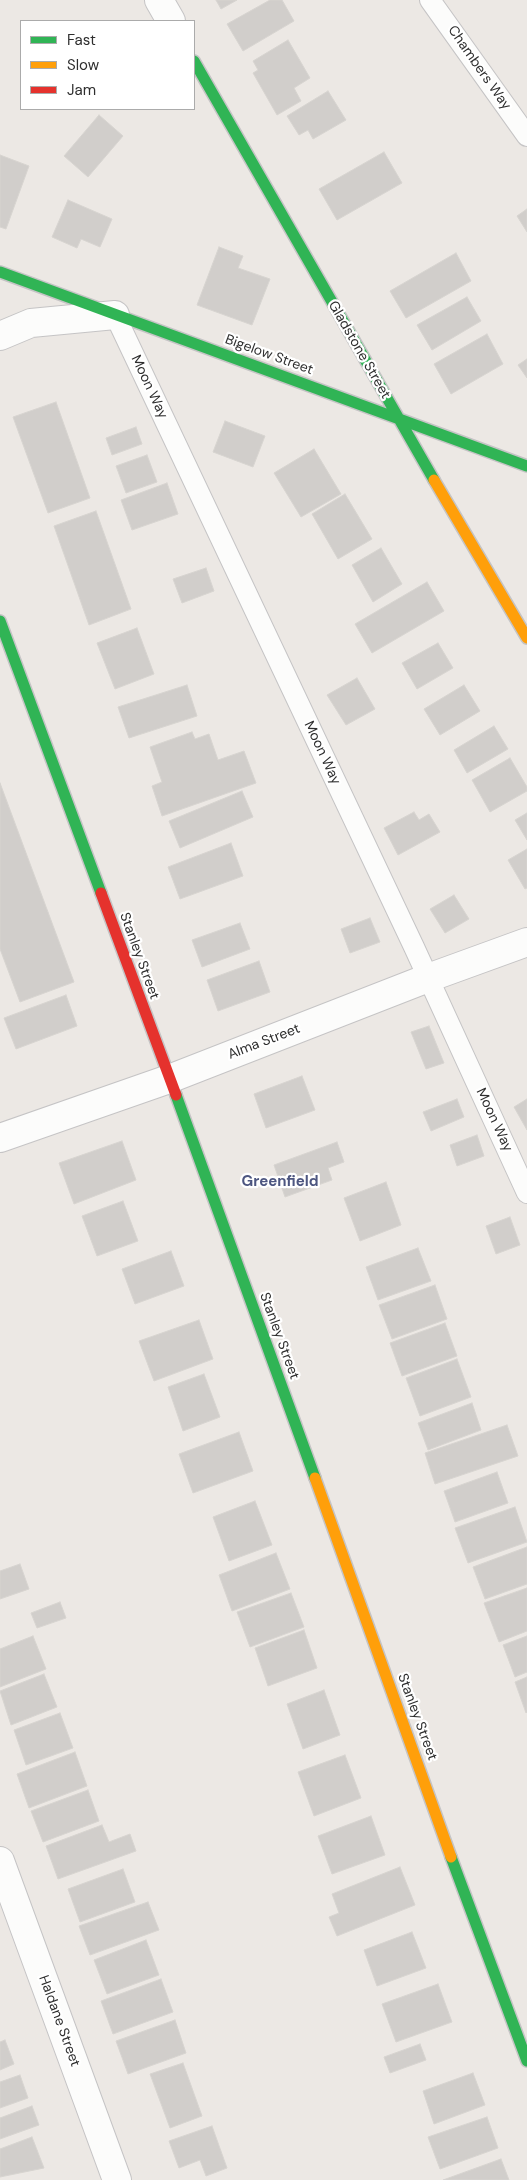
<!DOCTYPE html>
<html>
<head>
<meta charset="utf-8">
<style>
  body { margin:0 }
  #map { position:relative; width:527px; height:2180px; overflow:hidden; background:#ece8e4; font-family:"DM Sans",sans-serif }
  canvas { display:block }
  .legend { position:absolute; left:20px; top:20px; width:175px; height:90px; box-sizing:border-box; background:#fff; border:1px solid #ababab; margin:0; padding:6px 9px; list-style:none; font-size:15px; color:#2e2e2e }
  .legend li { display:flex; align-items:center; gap:10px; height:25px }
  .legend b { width:25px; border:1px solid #ababab }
</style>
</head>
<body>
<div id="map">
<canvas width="527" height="2180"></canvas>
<ul class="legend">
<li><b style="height:6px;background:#30b455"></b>Fast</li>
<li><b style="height:6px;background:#ff9f0a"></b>Slow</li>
<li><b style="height:6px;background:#e5322d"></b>Jam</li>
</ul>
</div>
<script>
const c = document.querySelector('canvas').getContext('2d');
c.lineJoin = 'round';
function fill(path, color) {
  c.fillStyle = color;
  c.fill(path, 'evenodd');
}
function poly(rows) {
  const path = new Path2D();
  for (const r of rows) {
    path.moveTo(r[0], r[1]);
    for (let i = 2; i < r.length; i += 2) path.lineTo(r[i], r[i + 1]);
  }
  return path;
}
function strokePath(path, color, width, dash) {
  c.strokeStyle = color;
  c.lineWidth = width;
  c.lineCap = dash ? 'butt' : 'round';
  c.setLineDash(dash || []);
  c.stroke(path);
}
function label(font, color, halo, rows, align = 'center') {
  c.font = font + ' "DM Sans",sans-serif';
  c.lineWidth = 4.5;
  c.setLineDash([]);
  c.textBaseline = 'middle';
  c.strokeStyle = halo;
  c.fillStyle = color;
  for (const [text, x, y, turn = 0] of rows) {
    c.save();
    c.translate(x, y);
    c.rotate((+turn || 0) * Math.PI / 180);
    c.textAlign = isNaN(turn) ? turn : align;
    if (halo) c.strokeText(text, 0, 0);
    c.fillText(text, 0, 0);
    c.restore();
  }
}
const building = poly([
  [216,0,237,0,221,9,216,0],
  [270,0,282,0,294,21,243,51,227,24,270,0],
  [288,40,310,78,294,88,301,101,277,115,253,73,258,70,253,61,288,40],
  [328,91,346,120,313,139,308,130,299,135,287,116,328,91],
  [99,115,123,136,88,177,64,156,99,115],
  [384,152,402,183,337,220,319,189,384,152],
  [0,155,29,166,6,229,0,227,0,155],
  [68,200,112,219,100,247,81,239,77,248,52,237,68,200],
  [527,209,527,232,517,216,527,209],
  [219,247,243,256,238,268,270,279,252,325,197,305,219,247],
  [456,253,471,281,406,318,390,291,456,253],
  [467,297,481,321,432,350,417,325,467,297],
  [487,334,503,364,451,394,434,364,487,334],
  [527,359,527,378,518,365,527,359],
  [56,402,90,498,48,513,13,417,56,402],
  [225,421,265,436,253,467,213,452,225,421],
  [136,427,142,444,112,455,106,438,136,427],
  [314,449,341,494,301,517,274,473,314,449],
  [147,455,157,482,126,493,116,466,147,455],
  [167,483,178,514,132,530,121,500,167,483],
  [345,494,372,539,338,559,312,514,345,494],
  [96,511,131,609,89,625,54,526,96,511],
  [381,548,402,584,373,602,352,565,381,548],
  [206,568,214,591,182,603,173,579,206,568],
  [427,582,444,611,372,653,355,624,427,582],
  [137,628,154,674,115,689,97,643,137,628],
  [438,643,453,668,417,689,402,663,438,643],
  [357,678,375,709,346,725,327,695,357,678],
  [187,685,197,716,129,738,118,707,187,685],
  [464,685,480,711,440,735,424,709,464,685],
  [494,726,508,749,467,773,454,750,494,726],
  [192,732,195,739,209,734,218,760,244,751,256,783,162,816,152,786,162,782,150,747,192,732],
  [510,758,527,787,527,791,490,812,472,780,510,758],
  [0,783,74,982,20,1002,0,949,0,783],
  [242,791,253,817,180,848,169,821,242,791],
  [414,812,419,820,429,814,440,832,398,855,384,828,414,812],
  [527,813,527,840,515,820,527,813],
  [231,843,243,876,180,899,168,867,231,843],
  [527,849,527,888,525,889,508,860,527,849],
  [454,895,469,919,445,933,430,909,454,895],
  [370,918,380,942,350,953,341,929,370,918],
  [240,923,250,949,202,967,192,940,240,923],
  [259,961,270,992,218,1011,207,980,259,961],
  [66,995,77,1026,16,1049,4,1018,66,995],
  [429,1026,444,1063,426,1069,411,1032,429,1026],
  [302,1076,315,1110,266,1128,254,1094,302,1076],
  [457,1099,464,1117,431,1131,423,1112,457,1099],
  [527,1099,527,1130,514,1107,527,1099],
  [477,1135,484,1156,457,1166,450,1145,477,1135],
  [122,1141,136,1180,74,1204,59,1163,122,1141],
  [337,1142,344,1162,328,1168,332,1180,285,1197,274,1165,337,1142],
  [386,1182,401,1225,360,1241,344,1198,386,1182],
  [123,1201,138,1241,97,1256,82,1216,123,1201],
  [510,1217,520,1245,496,1254,486,1226,510,1217],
  [418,1248,431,1281,378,1300,366,1267,418,1248],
  [171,1251,184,1286,135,1304,122,1269,171,1251],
  [435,1285,447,1319,392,1339,379,1305,435,1285],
  [199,1320,213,1359,154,1381,139,1341,199,1320],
  [445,1323,457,1356,402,1376,390,1343,445,1323],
  [457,1359,471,1397,420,1416,406,1378,457,1359],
  [204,1374,220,1417,183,1431,168,1387,204,1374],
  [472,1403,481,1430,428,1450,418,1423,472,1403],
  [507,1425,518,1456,435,1484,425,1453,507,1425],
  [239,1432,253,1471,193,1493,179,1454,239,1432],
  [497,1472,508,1503,455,1522,444,1491,497,1472],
  [255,1501,272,1545,229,1561,213,1517,255,1501],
  [515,1507,527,1542,468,1563,455,1528,515,1507],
  [527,1547,527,1584,485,1599,473,1567,527,1547],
  [276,1553,290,1589,232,1611,219,1575,276,1553],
  [20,1564,29,1589,0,1599,0,1571,20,1564],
  [527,1588,527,1631,499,1642,484,1603,527,1588],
  [291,1593,304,1627,250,1647,237,1612,291,1593],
  [60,1602,66,1618,37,1628,31,1613,60,1602],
  [304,1630,317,1668,268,1686,255,1648,304,1630],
  [33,1636,46,1669,0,1687,0,1649,33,1636],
  [527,1636,527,1672,515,1677,503,1645,527,1636],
  [44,1674,57,1707,11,1725,0,1691,44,1674],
  [527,1677,527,1712,526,1713,515,1682,527,1677],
  [324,1690,340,1735,303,1749,287,1704,324,1690],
  [60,1713,73,1748,26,1765,14,1730,60,1713],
  [75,1752,87,1786,29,1808,17,1774,75,1752],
  [345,1755,361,1798,314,1816,298,1772,345,1755],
  [88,1790,99,1821,43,1842,31,1811,88,1790],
  [371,1816,385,1855,332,1874,318,1836,371,1816],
  [102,1825,109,1842,130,1834,136,1851,58,1879,46,1846,102,1825],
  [400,1867,415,1905,337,1936,329,1917,339,1913,332,1894,400,1867],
  [123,1869,135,1902,80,1922,68,1889,123,1869],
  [148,1902,159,1930,90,1955,79,1926,148,1902],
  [412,1932,426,1968,377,1986,364,1950,412,1932],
  [146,1940,159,1975,107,1994,94,1960,146,1940],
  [161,1979,173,2012,113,2034,101,2001,161,1979],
  [438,1984,452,2022,396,2042,382,2004,438,1984],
  [175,2020,186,2053,128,2074,116,2041,175,2020],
  [5,2040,14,2064,0,2070,0,2042,5,2040],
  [420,2044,426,2060,390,2073,384,2057,420,2044],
  [183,2063,202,2116,170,2128,150,2074,183,2063],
  [473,2073,485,2105,434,2124,423,2091,473,2073],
  [20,2075,28,2098,0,2108,0,2082,20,2075],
  [32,2106,39,2125,0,2139,0,2118,32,2106],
  [487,2117,498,2148,440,2169,428,2137,487,2117],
  [212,2126,227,2168,206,2176,200,2160,179,2168,169,2141,212,2126],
  [32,2137,44,2168,0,2177,0,2149,32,2137],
  [501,2159,509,2180,443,2180,501,2159]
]);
fill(building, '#d1cecb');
strokePath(building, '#d7d4d0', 1);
const lane = poly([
  [430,0,527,136],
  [115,315,414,947,527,1193]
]);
const street = poly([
  [159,0,171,21],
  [0,336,31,323,115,315],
  [0,1138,169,1079,428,978,527,942],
  [0,1861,117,2180]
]);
const fast = poly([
  [194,61,434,480],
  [0,272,527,466],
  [0,621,101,893],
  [176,1095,315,1478],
  [451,1857,527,2061]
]);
const slow = poly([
  [434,480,527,638],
  [315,1478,451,1857]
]);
const jam = poly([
  [101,893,176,1095]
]);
strokePath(lane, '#c5c4c5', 22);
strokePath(street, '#c5c4c5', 30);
strokePath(fast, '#c5c4c5', 14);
strokePath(slow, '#c5c4c5', 14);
strokePath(jam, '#c5c4c5', 14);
strokePath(lane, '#fcfcfb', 20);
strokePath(street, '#fcfcfb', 28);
strokePath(fast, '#30b455', 11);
strokePath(slow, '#ff9f0a', 11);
strokePath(jam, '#e5322d', 11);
label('14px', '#2e2e2e', '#fff', [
  ["Chambers Way",479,68,55],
  ["Gladstone Street",359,350,60],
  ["Bigelow Street",269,355,20],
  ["Moon Way",149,387,65],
  ["Moon Way",322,753,65],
  ["Stanley Street",139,956,70],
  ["Alma Street",264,1042,-21],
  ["Moon Way",494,1120,65],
  ["Stanley Street",279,1336,70],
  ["Stanley Street",417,1717,70],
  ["Haldane Street",59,2021,70]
]);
label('bold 15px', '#4d5680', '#fff', [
  ["Greenfield",280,1182]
]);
</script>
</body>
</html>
